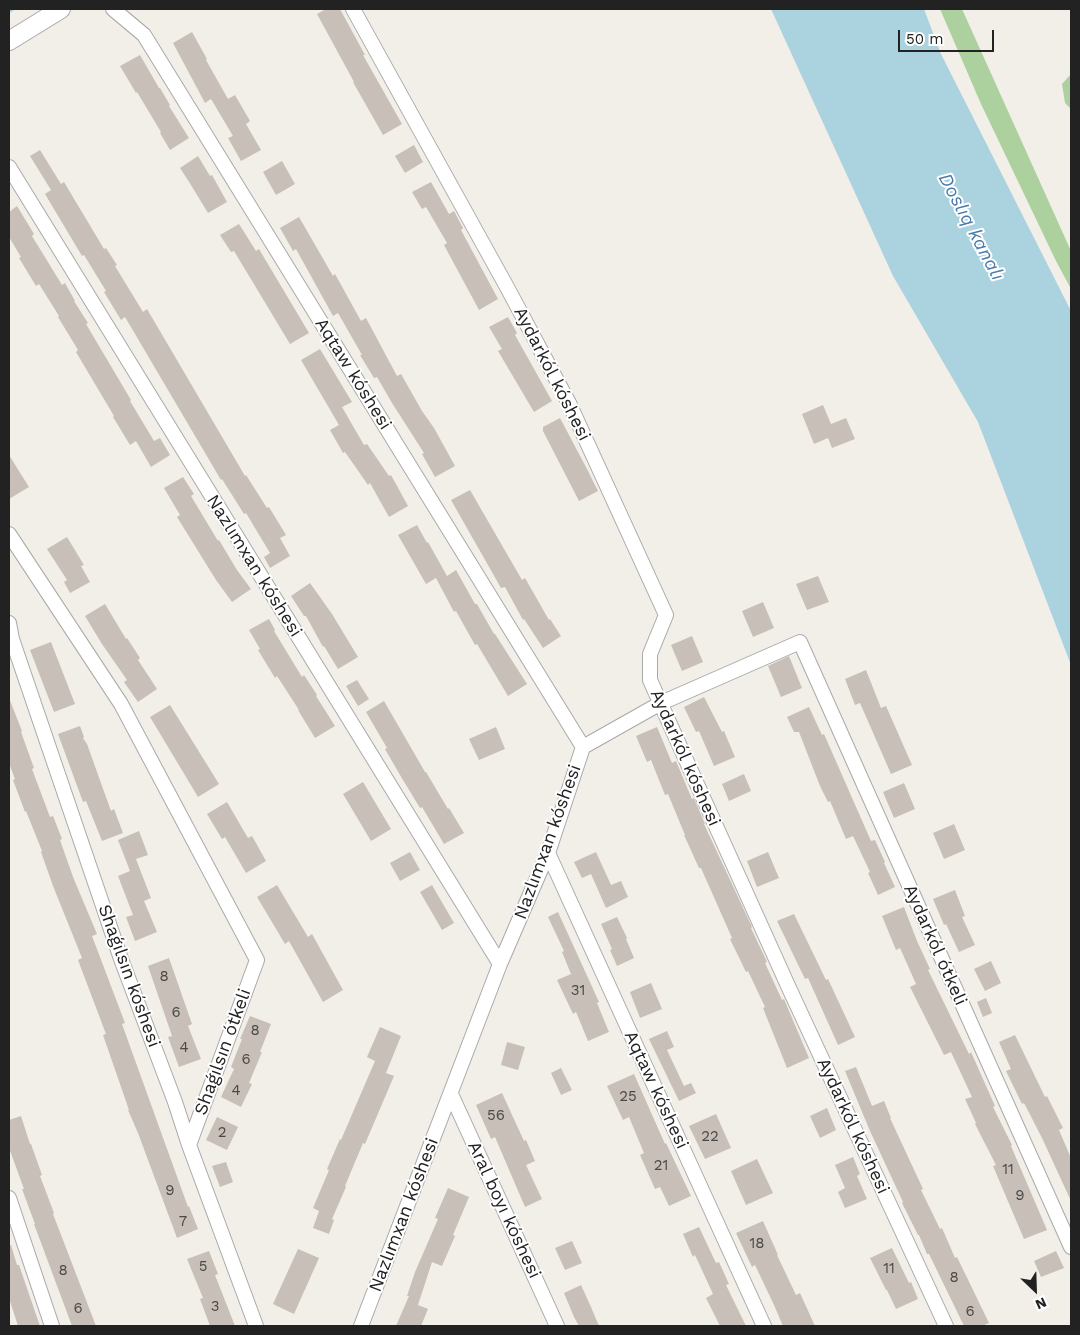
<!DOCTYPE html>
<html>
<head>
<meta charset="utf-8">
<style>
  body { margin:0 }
  #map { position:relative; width:1080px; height:1335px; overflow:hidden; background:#f2efe9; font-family:"Work Sans",sans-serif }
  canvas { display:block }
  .frame { position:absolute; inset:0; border:10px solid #222; pointer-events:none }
  .north { position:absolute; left:1010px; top:1265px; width:50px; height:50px; -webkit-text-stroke:4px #fff; paint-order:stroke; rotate:156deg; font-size:14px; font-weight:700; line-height:20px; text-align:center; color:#222 }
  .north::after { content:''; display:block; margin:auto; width:18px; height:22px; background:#222; clip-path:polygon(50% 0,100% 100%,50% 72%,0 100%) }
  .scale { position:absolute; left:898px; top:30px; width:96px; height:22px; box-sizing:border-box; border:2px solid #222; border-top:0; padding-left:6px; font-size:15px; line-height:18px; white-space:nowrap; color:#222; -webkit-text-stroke:4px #fff; paint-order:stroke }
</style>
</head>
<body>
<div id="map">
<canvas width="1080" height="1335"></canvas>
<div class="frame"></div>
<div class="north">N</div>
<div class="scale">50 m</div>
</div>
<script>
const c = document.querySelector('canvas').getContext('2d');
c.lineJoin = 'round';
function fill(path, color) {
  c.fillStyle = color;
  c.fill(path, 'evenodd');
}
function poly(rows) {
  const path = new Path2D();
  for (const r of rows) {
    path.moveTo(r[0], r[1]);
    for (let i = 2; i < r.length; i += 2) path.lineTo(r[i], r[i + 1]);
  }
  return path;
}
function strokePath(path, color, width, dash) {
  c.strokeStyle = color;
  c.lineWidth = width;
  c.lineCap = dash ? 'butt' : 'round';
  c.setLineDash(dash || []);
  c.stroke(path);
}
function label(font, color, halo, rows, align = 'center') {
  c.font = font + ' "Work Sans",sans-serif';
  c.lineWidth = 4;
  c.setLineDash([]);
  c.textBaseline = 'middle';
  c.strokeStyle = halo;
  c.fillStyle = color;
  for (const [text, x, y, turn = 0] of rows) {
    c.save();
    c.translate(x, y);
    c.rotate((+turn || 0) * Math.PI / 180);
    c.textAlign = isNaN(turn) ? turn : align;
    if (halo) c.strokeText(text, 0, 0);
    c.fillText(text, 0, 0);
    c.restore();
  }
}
fill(poly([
  [940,9,962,9,1071,251,1071,289,1056,261,981,104],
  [1071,74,1071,109,1065,103,1062,84]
]), '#add19e');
fill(poly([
  [771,9,924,9,941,54,1071,311,1071,665,978,422,893,276]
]), '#aad3df');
strokePath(poly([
  [9,11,12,9]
]), '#aad3df', 4);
fill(poly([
  [326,9,340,9,365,55,363,55,402,124,383,135,353,82,354,82,317,14],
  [192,32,207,59,206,60,228,99,235,95,250,121,246,124,261,150,241,161,228,138,233,136,211,99,205,103,173,43],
  [140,55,159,88,160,88,170,105,169,106,189,138,170,150,160,133,161,132,137,92,136,93,120,66],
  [414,145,423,162,405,173,395,156],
  [40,150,61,184,64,182,104,249,106,248,117,265,115,266,143,312,147,309,245,476,246,475,267,508,269,507,286,535,280,538,290,556,270,568,264,557,270,553,246,513,244,514,222,479,221,480,125,317,121,320,104,292,106,291,84,255,82,256,45,194,51,190,30,156],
  [198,156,210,176,212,175,227,202,208,213,191,185,180,168],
  [282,161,295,184,276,195,263,172],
  [431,182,449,214,454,211,463,228,461,230,498,299,479,310,444,245,447,243,426,207,422,209,412,192],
  [17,206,34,234,32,236,62,285,65,283,75,301,74,301,88,323,86,324,131,400,130,401,154,441,160,438,170,455,151,467,136,441,130,445,113,417,114,416,76,352,78,350,58,317,59,316,39,284,36,286,19,258,21,257,9,237,9,212],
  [299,217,333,276,335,274,361,321,366,318,397,376,401,374,422,411,434,428,455,466,435,477,422,454,424,453,392,403,377,377,374,378,360,355,362,355,338,313,333,316,296,249,293,251,280,228],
  [239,224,256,251,259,249,309,333,290,344,234,251,231,252,220,235],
  [508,317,517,333,515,335,552,401,534,412,498,351,502,349,489,327],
  [320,349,352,402,342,407,364,445,367,444,389,476,391,475,408,506,389,517,370,483,368,485,345,452,343,453,330,430,339,425,301,360],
  [823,405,831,424,846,418,855,439,832,448,828,438,814,444,802,414],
  [560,418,587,469,598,491,579,501,543,431,543,427],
  [9,455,29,487,9,499],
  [183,477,194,494,191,496,218,541,219,540,237,570,251,589,232,602,216,580,177,517,180,515,164,488],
  [470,490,522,580,525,578,549,620,550,619,561,636,543,648,524,619,523,620,505,587,501,588,451,500],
  [417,525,427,543,428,542,447,576,456,570,475,604,477,604,494,634,495,634,527,684,508,696,477,644,475,645,456,611,454,612,436,578,426,584,398,535],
  [67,537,84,565,81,566,90,582,70,593,64,582,67,580,47,549],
  [818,576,829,602,807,610,796,584],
  [310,583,332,614,358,657,338,669,324,646,323,647,306,616,304,616,291,596],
  [763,602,774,628,753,637,742,611],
  [105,604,126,639,127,638,140,658,138,660,157,689,138,702,124,682,127,680,102,644,85,616],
  [269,619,275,630,274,631,302,677,304,675,317,695,316,696,335,726,315,738,298,710,299,710,277,676,275,678,258,650,260,649,249,630],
  [692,636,703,662,682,671,671,645],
  [51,642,75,704,54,712,30,650],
  [789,656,802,688,781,697,768,666],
  [866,670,881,708,886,706,912,765,891,774,860,703,855,705,845,679],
  [357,680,369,699,358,706,346,686],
  [704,697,722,732,724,731,735,757,714,766,699,731,696,732,684,707],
  [9,698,22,731,21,732,34,768,32,769,50,817,53,816,62,839,60,840,73,877,97,934,92,936,125,1023,122,1024,188,1207,189,1206,198,1229,177,1238,138,1133,128,1110,129,1110,103,1035,106,1034,78,960,82,958,53,886,41,852,42,851,26,811,25,812,13,780,15,779,9,763],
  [384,701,425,772,426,772,448,809,449,808,464,833,444,844,422,807,420,808,400,775,385,749,387,748,366,712],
  [170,705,219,784,198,797,150,717],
  [809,707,822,735,824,734,871,841,875,840,885,862,884,863,895,887,878,895,868,873,870,872,853,836,846,839,830,801,828,802,820,786,799,732,794,732,787,717],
  [80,726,84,737,83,738,87,744,111,811,114,809,123,833,102,841,86,801,83,802,58,734],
  [496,727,505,749,479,760,469,739],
  [657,727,672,763,676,761,692,799,694,798,705,824,704,824,752,927,751,928,767,962,765,963,782,1000,784,999,809,1058,787,1068,763,1008,765,1007,748,971,746,972,730,939,732,938,701,868,699,868,684,835,685,835,668,794,665,795,651,760,647,762,636,736],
  [744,774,751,791,729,801,722,784],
  [363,782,391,829,371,841,343,794],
  [904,783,915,809,894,818,883,792],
  [227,802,248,838,252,836,266,861,246,873,225,837,222,839,207,814],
  [954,824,965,850,944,859,933,833],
  [139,831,148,855,136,859,151,898,144,901,157,932,135,941,126,917,133,915,118,876,130,871,118,840],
  [410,852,420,870,400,881,390,863],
  [596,852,611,885,621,881,628,897,606,908,591,874,582,878,574,862],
  [768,852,779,878,757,887,747,861],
  [277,885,308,937,312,934,343,990,323,1002,289,941,285,944,257,897],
  [432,885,454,923,442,930,420,892],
  [955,890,965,916,962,917,975,945,959,952,946,924,944,925,933,899],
  [904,907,917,941,930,969,928,970,969,1054,971,1052,995,1106,993,1107,1012,1145,1011,1146,1047,1230,1024,1239,993,1166,996,1165,975,1124,976,1123,965,1099,972,1097,951,1052,944,1055,910,987,916,984,900,948,896,950,882,916],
  [558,912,599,1002,597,1003,609,1032,588,1041,576,1012,573,1014,557,980,571,974,562,952,564,951,548,917],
  [794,914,826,980,828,979,855,1037,838,1045,808,978,805,979,777,921],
  [617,917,627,938,626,939,634,958,617,966,610,950,612,949,601,924],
  [169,958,192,1024,188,1026,201,1059,179,1067,168,1037,172,1036,148,966],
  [991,961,1001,983,985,991,974,969],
  [651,983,662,1009,640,1018,630,992],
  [986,998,992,1013,983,1017,977,1002],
  [250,1016,271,1024,260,1052,262,1052,249,1083,252,1084,241,1107,221,1097,234,1069,231,1067,242,1039,240,1039],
  [380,1027,401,1036,386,1073,394,1076,365,1144,363,1143,345,1186,346,1187,332,1219,334,1220,329,1234,313,1228,319,1211,313,1208,329,1170,327,1169,340,1139,341,1140,375,1061,367,1057],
  [667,1031,674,1047,667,1050,684,1086,691,1083,696,1093,679,1101,649,1039],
  [1015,1035,1045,1097,1047,1096,1063,1128,1059,1130,1071,1158,1071,1201,1042,1138,1024,1103,1022,1104,1006,1071,1011,1069,999,1042],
  [507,1042,525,1047,518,1070,501,1065],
  [856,1067,872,1106,884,1101,891,1118,890,1118,923,1189,921,1190,940,1229,942,1228,955,1258,957,1257,989,1323,982,1326,964,1326,929,1254,927,1254,919,1235,918,1235,902,1203,903,1202,870,1131,845,1071],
  [561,1068,572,1090,561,1095,551,1073],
  [634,1074,665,1144,666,1143,691,1196,669,1206,660,1187,655,1189,640,1155,644,1153,629,1117,623,1120,607,1086],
  [502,1093,524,1141,526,1140,535,1161,526,1165,542,1199,525,1207,495,1137,491,1139,476,1105],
  [827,1108,836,1130,820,1138,810,1116],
  [716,1114,731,1148,705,1159,689,1126],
  [21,1116,30,1144,31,1144,42,1175,40,1176,54,1213,53,1214,96,1326,72,1326,34,1224,35,1224,22,1189,24,1189,9,1148,9,1120],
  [217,1117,238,1127,227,1150,206,1140],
  [853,1157,860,1174,857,1176,867,1199,845,1208,838,1192,845,1188,835,1165],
  [757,1159,773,1193,746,1205,731,1171],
  [226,1162,233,1182,220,1187,212,1166],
  [448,1188,469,1197,453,1235,455,1236,442,1266,432,1262,418,1305,428,1309,421,1326,396,1326,409,1296,407,1296,415,1272,438,1219,435,1218],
  [763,1221,778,1255,777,1255,796,1295,800,1293,815,1326,783,1326,774,1305,755,1265,752,1267,736,1233],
  [699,1227,716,1263,719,1262,729,1284,726,1285,746,1326,720,1326,706,1298,713,1294,695,1255,693,1257,683,1234],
  [572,1241,582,1263,565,1270,555,1248],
  [11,1245,17,1265,19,1265,40,1326,18,1326,9,1298,9,1246],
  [892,1248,909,1283,911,1282,918,1299,896,1309,887,1290,886,1290,870,1258],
  [298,1249,319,1258,294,1314,273,1304],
  [209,1251,218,1274,215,1275,235,1326,210,1326,200,1299,203,1298,187,1259],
  [1056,1251,1064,1268,1041,1277,1034,1261],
  [581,1285,591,1307,599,1326,579,1326,574,1317,564,1293]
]), '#c7bfb8');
const minor = poly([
  [113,9,144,35,583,747],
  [353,9,508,289,569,403,666,615,650,654,650,680,789,988,946,1326],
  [9,167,500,964],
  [9,534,121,704,257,960,189,1145],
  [9,623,12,639,121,959,175,1102,189,1145,256,1326],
  [548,853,764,1326],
  [451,1094,557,1326],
  [9,1198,52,1326],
  [361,1326,500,964,548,853,583,747,661,703,800,642,1071,1247]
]);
const tertiary = poly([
  [9,41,61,9]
]);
strokePath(minor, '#a9a9a9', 16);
strokePath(tertiary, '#a9a9a9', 20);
strokePath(minor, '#fff', 14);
strokePath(tertiary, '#fff', 18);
label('15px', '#4b4948', null, [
  ["8",164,977],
  ["31",578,991],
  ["6",176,1013],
  ["8",255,1031],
  ["4",184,1048],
  ["6",246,1060],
  ["4",236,1091],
  ["25",628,1097],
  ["56",496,1116],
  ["2",222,1133],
  ["22",710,1137],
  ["21",661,1166],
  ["11",1008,1170],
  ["9",170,1191],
  ["9",1020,1196],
  ["7",183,1222],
  ["18",757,1244],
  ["5",203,1267],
  ["11",889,1269],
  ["8",63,1271],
  ["8",954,1278],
  ["3",215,1307],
  ["6",78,1309],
  ["6",970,1312]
]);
label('18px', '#222', '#fff', [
  ["Aqtaw kóshesi",353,374,58],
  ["Aydarkól kóshesi",552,374,63],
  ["Nazlımxan kóshesi",254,566,58],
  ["Aydarkól kóshesi",685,758,66],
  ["Nazlımxan kóshesi",548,842,-70],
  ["Aydarkól ótkeli",935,945,66],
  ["Shaǵılsın kóshesi",129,976,70],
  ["Shaǵılsın ótkeli",223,1052,-70],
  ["Aqtaw kóshesi",656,1090,65],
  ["Aydarkól kóshesi",853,1126,65],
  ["Aral boyı kóshesi",504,1210,65],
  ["Nazlımxan kóshesi",404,1215,-69]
]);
label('italic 19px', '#4a7aab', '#fff', [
  ["Doslıq kanalı",971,227,62]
]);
</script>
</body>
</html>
